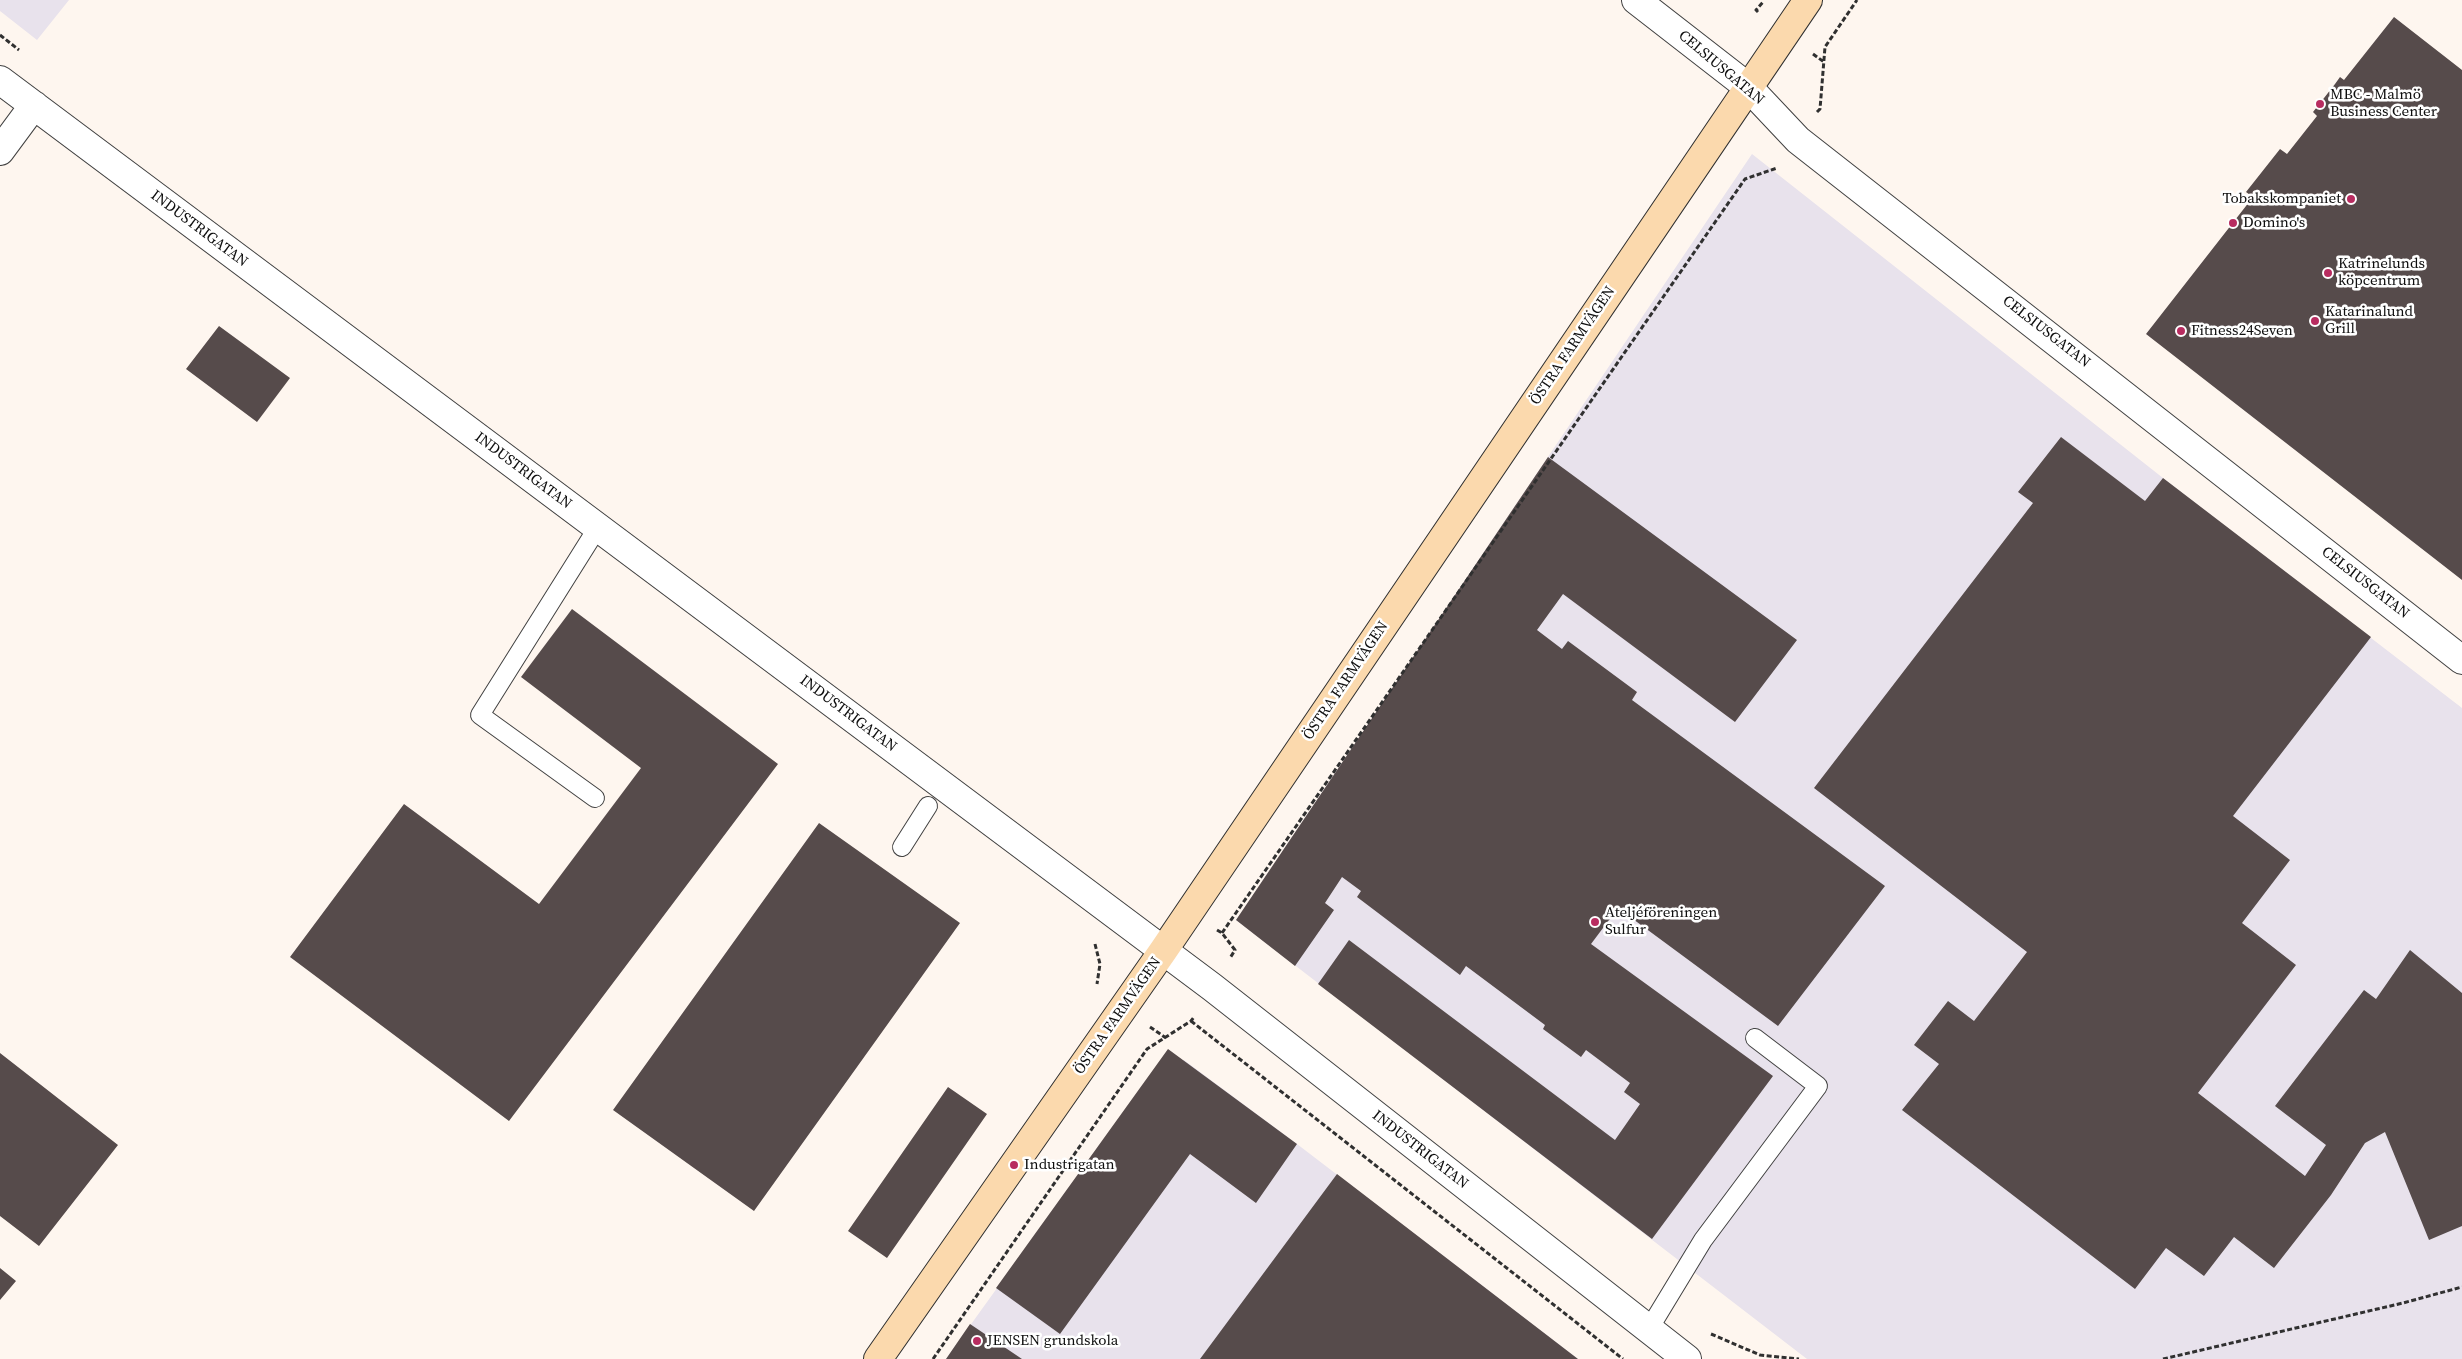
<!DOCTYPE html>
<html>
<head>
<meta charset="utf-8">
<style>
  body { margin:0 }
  canvas { display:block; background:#fef6ef }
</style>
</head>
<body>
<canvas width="2462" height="1359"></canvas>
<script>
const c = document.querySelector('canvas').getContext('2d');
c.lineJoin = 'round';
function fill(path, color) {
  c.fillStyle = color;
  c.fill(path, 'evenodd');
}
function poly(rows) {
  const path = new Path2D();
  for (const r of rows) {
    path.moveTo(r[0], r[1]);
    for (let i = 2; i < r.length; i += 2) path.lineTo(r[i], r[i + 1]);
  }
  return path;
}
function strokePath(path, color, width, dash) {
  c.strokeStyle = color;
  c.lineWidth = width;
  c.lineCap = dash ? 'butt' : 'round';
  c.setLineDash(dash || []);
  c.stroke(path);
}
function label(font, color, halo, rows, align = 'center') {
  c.font = font + ' "Source Serif 4",serif';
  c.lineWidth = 5;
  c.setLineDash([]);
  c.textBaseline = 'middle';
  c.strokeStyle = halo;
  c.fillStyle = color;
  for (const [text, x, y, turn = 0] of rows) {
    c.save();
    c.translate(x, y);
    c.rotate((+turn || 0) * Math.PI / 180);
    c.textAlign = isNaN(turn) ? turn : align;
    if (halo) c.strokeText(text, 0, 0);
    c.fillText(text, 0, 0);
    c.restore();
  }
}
fill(poly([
  [0,0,69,0,37,40,0,11],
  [1752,154,2163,478,2462,708,2462,1359,1807,1359,1236,920],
  [1184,1060,1297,1144,1578,1359,946,1359,1159,1063]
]), '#e8e2ec');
fill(poly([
  [2394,17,2462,70,2462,580,2146,334,2253,197,2246,192,2280,149,2287,154,2317,116,2313,112,2335,84,2340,77,2344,80],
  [219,326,290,378,257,422,186,369],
  [2061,437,2145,501,2163,478,2371,637,2233,816,2290,860,2242,923,2296,965,2198,1093,2305,1176,2326,1145,2275,1106,2364,990,2376,999,2410,950,2462,993,2462,1226,2429,1240,2385,1132,2365,1143,2331,1195,2274,1268,2234,1237,2204,1276,2166,1248,2135,1289,1902,1110,1939,1064,1914,1045,1948,1001,1974,1021,2027,952,1814,788,2033,503,2018,492],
  [1548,457,1797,640,1735,722,1563,594,1537,630,1562,649,1568,641,1637,692,1632,700,1885,886,1778,1026,1618,908,1591,944,1773,1076,1652,1239,1318,984,1349,940,1615,1140,1640,1104,1624,1092,1630,1083,1586,1050,1581,1057,1543,1029,1545,1025,1466,966,1460,975,1357,897,1361,891,1342,877,1325,903,1334,910,1295,966,1236,920],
  [572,609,778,764,509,1121,290,957,404,804,539,904,641,768,521,677],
  [819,823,960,923,754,1211,613,1110],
  [1168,1049,1297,1144,1256,1203,1190,1154,1060,1334,996,1288],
  [0,1053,118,1145,39,1246,0,1216],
  [948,1087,987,1114,887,1258,848,1231],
  [1337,1174,1578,1359,1200,1359],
  [0,1268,16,1281,0,1300],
  [970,1324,1022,1359,946,1359]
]), '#564b4b');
const lane = poly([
  [595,798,480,715,598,527],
  [902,847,928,806],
  [1649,1329,1703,1240,1818,1086,1755,1038]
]);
const street = poly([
  [1636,0,1748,87,1798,140,2462,660],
  [0,80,1212,987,1687,1359],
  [0,151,34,105]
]);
const secondary = poly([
  [878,1359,1163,951,1808,0]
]);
strokePath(lane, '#414141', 20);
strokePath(street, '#414141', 30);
strokePath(secondary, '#303030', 30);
strokePath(poly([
  [1758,12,1756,10,1763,2],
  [0,35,19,50],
  [1813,54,1824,62],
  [1817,112,1820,109,1825,47,1857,0],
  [1217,930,1222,933,1235,950,1230,958],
  [1222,933,1745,179,1777,168],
  [1095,944,1100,964,1097,984],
  [1191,1021,1623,1359],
  [1150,1027,1166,1038],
  [1711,1334,1760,1355,1799,1359],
  [933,1359,1147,1049,1191,1021,1194,1017],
  [2163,1359,2403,1303,2462,1287]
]), '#303030', 3, [5, 2.5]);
strokePath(lane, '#fff', 18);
strokePath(street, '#fff', 28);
strokePath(secondary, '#fbd9ad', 28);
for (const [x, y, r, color] of [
  [2320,104,5,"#b82c60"],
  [2351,199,5,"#b82c60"],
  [2233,223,5,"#b82c60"],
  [2328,273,5,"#b82c60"],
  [2315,321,5,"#b82c60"],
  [2181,331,5,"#b82c60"],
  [1595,922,5,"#b82c60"],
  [1014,1165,5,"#b82c60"],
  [977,1341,5,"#b82c60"]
]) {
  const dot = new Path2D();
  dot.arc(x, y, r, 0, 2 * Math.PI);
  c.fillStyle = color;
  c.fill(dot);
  strokePath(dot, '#fff', 2);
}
label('15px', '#0e0e0e', '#fff', [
  ["CELSIUSGATAN",1721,68,40],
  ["INDUSTRIGATAN",199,229,37],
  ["CELSIUSGATAN",2046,332,38],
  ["ÖSTRA FARMVÄGEN",1573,346,-56],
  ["INDUSTRIGATAN",523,471,37],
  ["CELSIUSGATAN",2365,583,38],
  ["ÖSTRA FARMVÄGEN",1346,681,-56],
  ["INDUSTRIGATAN",848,714,37],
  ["ÖSTRA FARMVÄGEN",1118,1016,-55],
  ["INDUSTRIGATAN",1420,1150,38]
]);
label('15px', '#0e0e0e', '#fff', [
  ["MBC - Malmö",2330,95],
  ["Business Center",2330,112],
  ["Tobakskompaniet",2341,199,"right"],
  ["Domino's",2243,223],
  ["Katrinelunds",2338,264],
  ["köpcentrum",2338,281],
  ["Katarinalund",2325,312],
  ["Grill",2325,329],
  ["Fitness24Seven",2191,331],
  ["Ateljéföreningen",1605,913],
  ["Sulfur",1605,930],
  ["Industrigatan",1024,1165],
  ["JENSEN grundskola",987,1341]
], 'left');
</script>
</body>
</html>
